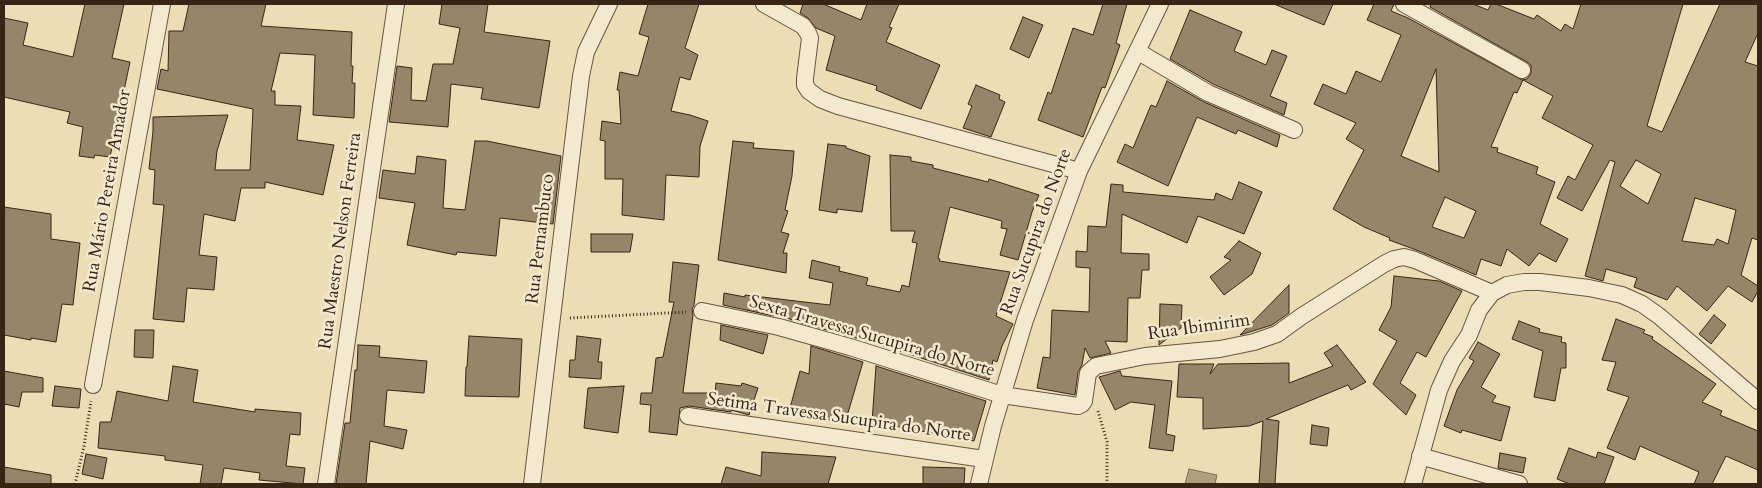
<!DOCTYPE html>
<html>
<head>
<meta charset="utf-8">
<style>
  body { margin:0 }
  #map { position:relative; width:1762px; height:488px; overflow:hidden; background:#edddb5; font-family:Cardo,serif }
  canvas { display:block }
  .frame { position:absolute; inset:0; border:5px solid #392516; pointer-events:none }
</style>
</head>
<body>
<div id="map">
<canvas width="1762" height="488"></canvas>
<div class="frame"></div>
</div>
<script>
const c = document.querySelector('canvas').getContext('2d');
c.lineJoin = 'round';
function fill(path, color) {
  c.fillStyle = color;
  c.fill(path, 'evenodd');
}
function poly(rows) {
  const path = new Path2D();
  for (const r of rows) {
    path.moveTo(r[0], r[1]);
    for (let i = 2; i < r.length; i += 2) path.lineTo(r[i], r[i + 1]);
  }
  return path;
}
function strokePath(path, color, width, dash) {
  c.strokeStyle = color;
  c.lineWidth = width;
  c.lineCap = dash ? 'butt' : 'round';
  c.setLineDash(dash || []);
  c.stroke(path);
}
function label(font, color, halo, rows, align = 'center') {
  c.font = font + ' Cardo,serif';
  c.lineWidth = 5;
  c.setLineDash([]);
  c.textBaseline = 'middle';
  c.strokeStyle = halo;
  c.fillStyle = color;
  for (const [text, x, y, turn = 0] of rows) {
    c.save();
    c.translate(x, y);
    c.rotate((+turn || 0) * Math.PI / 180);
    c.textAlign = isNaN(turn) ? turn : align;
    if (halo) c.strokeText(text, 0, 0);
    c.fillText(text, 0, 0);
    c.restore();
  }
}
const water = poly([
  [1189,469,1217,475,1215,484,1185,484,1189,469]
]);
fill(water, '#b09e7f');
strokePath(water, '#806e55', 1);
const building = poly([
  [85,4,124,4,112,58,130,62,110,157,95,155,94,158,79,156,83,127,67,123,70,112,4,97,4,18,28,23,23,45,73,57,85,4],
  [189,4,266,4,261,26,352,32,351,66,353,66,352,83,355,83,354,118,313,115,315,55,280,53,271,91,275,91,275,105,301,106,297,140,334,145,323,195,265,182,265,188,241,188,235,221,204,214,199,255,217,257,214,290,187,288,184,322,153,319,164,205,153,204,155,170,149,169,153,131,153,117,228,115,217,151,215,170,250,170,253,109,157,89,161,69,168,71,169,31,183,31,189,4],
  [442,4,488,4,484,32,550,41,539,108,481,99,483,88,451,84,448,127,389,122,397,66,412,68,411,100,426,101,433,64,453,64,460,28,439,24,442,4],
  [648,4,699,4,685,48,698,55,690,80,680,77,671,111,690,115,708,121,700,146,699,177,666,175,664,220,622,215,623,179,605,179,605,141,600,140,602,121,621,124,619,90,617,90,620,72,638,76,649,37,639,34,648,4],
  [803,4,823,4,861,20,867,4,899,4,889,27,892,28,886,42,940,65,921,109,876,90,877,86,826,70,835,36,816,28,808,18,800,13,803,4],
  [1103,4,1127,4,1116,43,1120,45,1105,88,1102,87,1083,137,1038,120,1048,92,1051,94,1073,28,1093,35,1103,4],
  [1274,4,1333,4,1324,25,1274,4],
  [1374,4,1394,4,1391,11,1408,18,1522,80,1527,79,1531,74,1531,65,1527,62,1430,7,1431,4,1473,4,1488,10,1491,4,1496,4,1534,19,1537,15,1561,31,1565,24,1573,29,1581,4,1683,4,1647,126,1662,132,1720,4,1758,4,1758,33,1745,62,1758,66,1758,240,1752,238,1741,275,1758,286,1758,291,1752,302,1728,286,1707,311,1677,286,1667,300,1634,287,1637,278,1606,269,1603,281,1585,276,1615,162,1610,160,1582,211,1557,198,1568,176,1575,180,1593,145,1542,118,1553,96,1523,80,1517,93,1514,92,1491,147,1498,148,1497,152,1538,167,1536,174,1555,182,1540,224,1568,239,1556,262,1539,253,1529,266,1507,249,1501,266,1481,259,1476,275,1419,251,1389,240,1390,238,1364,227,1333,209,1364,150,1346,139,1356,123,1314,104,1323,84,1346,94,1356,71,1381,82,1401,35,1367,20,1374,4],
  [1436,69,1439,172,1401,156,1436,69],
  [1636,160,1661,174,1648,204,1620,186,1636,160],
  [1445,197,1476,211,1464,238,1432,227,1445,197],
  [1695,198,1736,210,1728,244,1717,239,1714,245,1682,241,1695,198],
  [1190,10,1242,32,1234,51,1266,65,1272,50,1287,56,1270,96,1287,103,1284,115,1213,84,1170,59,1190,10],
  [1023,17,1043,25,1029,58,1010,49,1023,17],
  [1167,81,1204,102,1280,135,1277,147,1238,130,1236,134,1197,117,1168,186,1117,162,1125,144,1133,148,1151,105,1156,107,1167,81],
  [976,85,1000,95,999,99,1005,102,991,137,963,128,972,106,968,104,976,85],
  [475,141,487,141,561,156,553,224,500,218,496,256,457,252,456,255,407,245,415,203,379,198,383,170,415,174,417,156,446,160,443,208,465,210,475,141],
  [733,141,754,143,753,148,794,151,792,176,785,210,788,211,781,232,789,234,783,253,787,253,786,273,718,260,733,141],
  [828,144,846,146,846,148,870,156,862,212,837,209,837,213,819,210,828,144],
  [890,155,911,157,911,161,933,165,933,168,988,182,989,179,1039,195,1032,212,1018,260,1000,255,1007,229,1001,228,1002,221,950,207,938,258,940,259,939,261,1010,272,996,316,1013,324,1002,346,997,362,993,360,989,380,878,344,794,321,775,312,774,316,723,305,724,293,745,297,745,295,830,305,833,283,809,278,812,260,840,267,839,271,868,278,866,285,900,292,902,285,909,287,917,243,912,242,915,231,891,231,890,155],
  [1239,182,1262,192,1244,234,1198,216,1187,243,1122,214,1121,253,1149,254,1149,270,1142,270,1140,298,1128,298,1127,342,1105,341,1111,353,1090,358,1085,348,1082,365,1078,372,1075,395,1037,388,1043,357,1050,358,1052,310,1089,312,1090,268,1076,267,1076,251,1087,252,1088,226,1106,227,1111,184,1123,185,1123,192,1214,200,1216,193,1232,200,1239,182],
  [4,207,51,214,51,239,80,243,73,305,62,304,56,342,31,338,31,340,4,335,4,207],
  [591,234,633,234,630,252,591,252,591,234],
  [1239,241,1261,253,1252,274,1224,295,1210,277,1231,260,1224,257,1239,241],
  [673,262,699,265,694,305,692,309,693,315,683,393,715,393,716,383,741,386,742,383,758,388,749,415,731,410,731,412,689,406,680,408,677,435,649,432,651,405,640,404,641,393,652,393,656,358,663,357,674,302,669,302,673,262],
  [1394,276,1439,281,1462,291,1426,357,1417,352,1400,383,1416,395,1406,415,1373,384,1397,341,1379,330,1391,307,1394,276],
  [1289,285,1289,313,1272,325,1240,335,1289,285],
  [1160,304,1182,305,1181,328,1159,345,1160,304],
  [1714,315,1726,325,1711,344,1699,334,1714,315],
  [1616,319,1645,330,1643,333,1653,337,1652,339,1716,384,1702,402,1722,411,1720,415,1758,431,1758,470,1726,456,1712,484,1694,484,1699,472,1640,446,1635,460,1607,448,1629,397,1607,390,1616,362,1602,360,1616,319],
  [1519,321,1540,329,1539,332,1562,337,1561,342,1566,343,1566,368,1561,368,1555,401,1534,397,1543,351,1512,339,1519,321],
  [721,325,768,335,763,354,720,340,721,325],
  [135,330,154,330,153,358,134,357,135,330],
  [469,336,522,339,519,397,465,396,466,367,467,367,469,336],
  [577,336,601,339,598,362,602,362,601,379,569,377,570,360,575,360,577,336],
  [1478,342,1500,354,1481,387,1496,396,1492,402,1510,407,1501,441,1462,430,1461,433,1444,426,1457,390,1474,361,1469,358,1478,342],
  [358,345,380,346,379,357,427,361,424,393,387,390,384,426,407,430,403,449,370,441,366,484,336,484,345,423,350,423,355,370,357,370,358,345],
  [1337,345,1366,382,1351,390,1348,385,1266,419,1279,421,1275,484,1259,484,1263,421,1249,426,1203,429,1203,398,1177,397,1179,364,1214,364,1210,374,1218,364,1289,363,1289,383,1333,366,1324,353,1337,345],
  [811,346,863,362,845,423,829,420,829,419,790,408,800,371,809,374,811,346],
  [173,366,198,370,193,402,255,412,255,409,301,413,300,435,290,434,286,466,305,468,303,484,259,480,260,473,224,468,221,484,200,484,203,465,165,460,165,456,98,448,100,422,111,422,117,391,168,401,173,366],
  [876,366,986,401,974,441,872,422,876,366],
  [4,371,43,378,43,392,22,392,19,407,4,404,4,371],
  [1120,371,1122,376,1172,381,1166,434,1175,436,1173,451,1149,448,1155,405,1131,402,1115,410,1099,377,1120,371],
  [55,386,81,389,79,408,52,406,55,386],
  [624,386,618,433,584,428,588,388,624,386],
  [1312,425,1329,428,1327,446,1310,444,1312,425],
  [1569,448,1596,458,1598,452,1614,457,1604,484,1570,484,1557,479,1569,448],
  [762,452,808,455,836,457,828,484,721,484,726,467,761,476,762,452],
  [1500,453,1526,458,1523,473,1498,468,1500,453],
  [86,454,107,458,103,479,82,474,86,454],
  [4,467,51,475,51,484,4,484,4,467],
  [923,467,965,468,964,484,923,484,923,467]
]);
fill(building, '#978569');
strokePath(building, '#392516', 1);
const minor = poly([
  [764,4,803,26,808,33,810,38,805,78,805,85,809,91,820,99,838,106,1079,171],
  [1404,4,1522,70],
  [1137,51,1208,93,1294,130],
  [702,311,779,327,850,347,1002,395,1078,406,1082,404,1084,401,1088,373,1096,366,1145,356,1220,349,1254,342,1277,334,1302,316,1384,264,1394,259,1404,257,1415,260,1492,293],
  [93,385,162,4],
  [688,416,984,459],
  [1420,456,1519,484],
  [326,484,396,4],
  [532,484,581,76,586,52,609,4],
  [979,484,993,426,1025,320,1079,171,1160,4],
  [1413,484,1439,390,1452,361,1469,335,1479,310,1492,293,1507,285,1524,282,1540,282,1589,288,1622,295,1642,304,1659,316,1758,401]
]);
strokePath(minor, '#66533e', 18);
strokePath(poly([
  [570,318,686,312],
  [1098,411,1107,442,1107,484],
  [75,484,84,446,91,401]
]), '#392516', 3, [1, 2.5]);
strokePath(minor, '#f3e9cf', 16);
label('18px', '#392516', '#f3e9cf', [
  ["Rua Mário Pereira Amador",108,191,-80],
  ["Rua Sucupira do Norte",1037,232,-70],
  ["Rua Pernambuco",541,239,-83],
  ["Rua Maestro Nelson Ferreira",341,241,-82],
  ["Rua Ibimirim",1199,328,-8],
  ["Sexta Travessa Sucupira do Norte",872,337,16],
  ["Setima Travessa Sucupira do Norte",839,418,8]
]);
</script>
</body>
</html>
